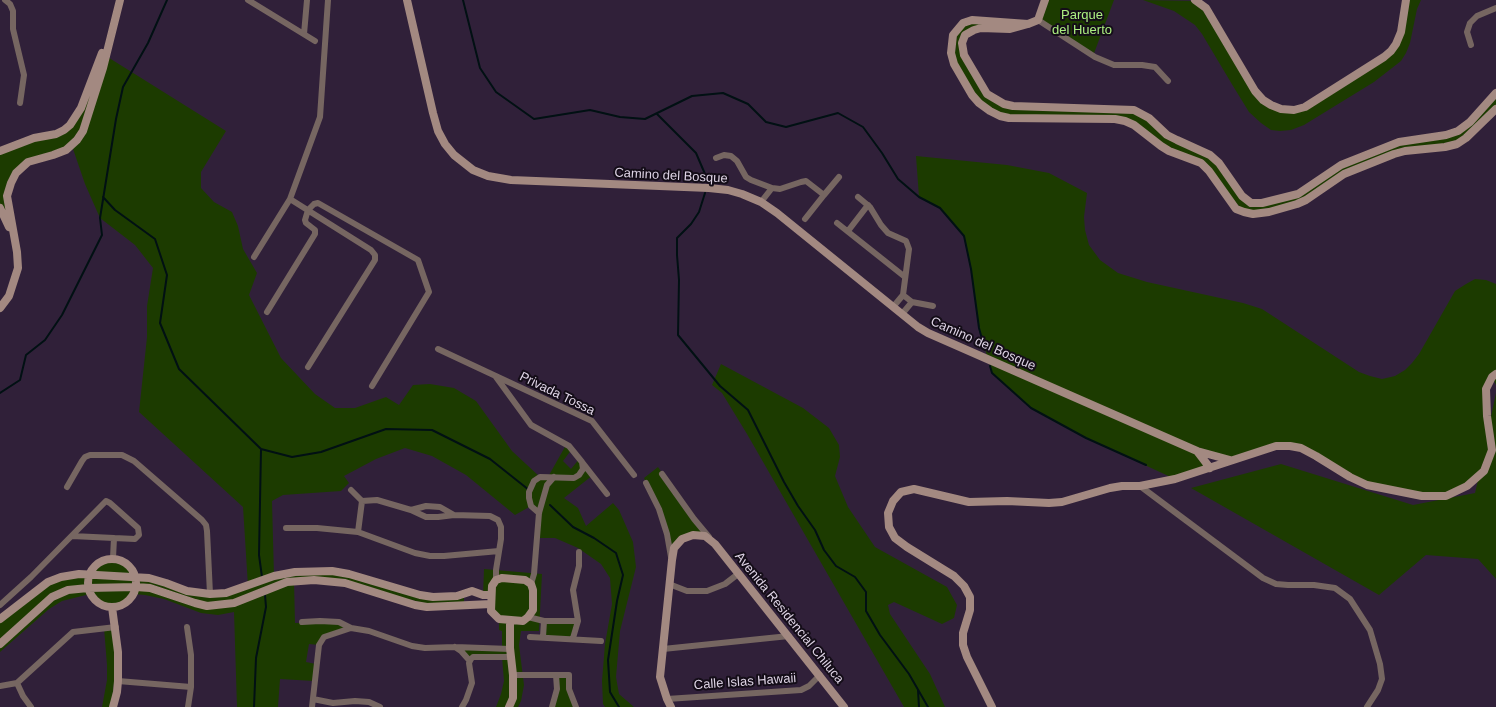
<!DOCTYPE html>
<html>
<head>
<meta charset="utf-8">
<style>
  body { margin:0 }
  canvas { display:block; background:#302039 }
</style>
</head>
<body>
<canvas width="1496" height="707"></canvas>
<script>
const c = document.querySelector('canvas').getContext('2d');
c.lineJoin = 'round';
function fill(path, color) {
  c.fillStyle = color;
  c.fill(path, 'evenodd');
}
function poly(rows) {
  const path = new Path2D();
  for (const r of rows) {
    if (r.length === 3) {
      path.moveTo(r[0] + r[2], r[1]);
      path.arc(r[0], r[1], r[2], 0, 2 * Math.PI);
      continue;
    }
    path.moveTo(r[0], r[1]);
    for (let i = 2; i < r.length; i += 2) path.lineTo(r[i], r[i + 1]);
  }
  return path;
}
function strokePath(path, color, width, dash) {
  c.strokeStyle = color;
  c.lineWidth = width;
  c.lineCap = dash ? 'butt' : 'round';
  c.setLineDash(dash || []);
  c.stroke(path);
}
function label(font, color, halo, rows, align = 'center') {
  c.font = font + ' Helvetica,sans-serif';
  c.lineWidth = 4;
  c.setLineDash([]);
  c.textBaseline = 'middle';
  c.strokeStyle = halo;
  c.fillStyle = color;
  for (const [text, x, y, turn = 0] of rows) {
    c.save();
    c.translate(x, y);
    c.rotate((+turn || 0) * Math.PI / 180);
    c.textAlign = isNaN(turn) ? turn : align;
    if (halo) c.strokeText(text, 0, 0);
    c.fillText(text, 0, 0);
    c.restore();
  }
}
fill(poly([
  [1045,0,1114,0,1093,56,1038,20],
  [1143,0,1197,1,1255,91,1271,105,1305,107,1397,44,1406,0,1421,0,1417,9,1410,43,1406,53,1401,61,1374,82,1304,125,1291,130,1280,131,1271,130,1261,123,1249,112,1233,86,1202,34,1195,25,1174,11],
  [1005,22,974,30,962,43,980,84,1004,104,1134,110,1167,135,1202,150,1251,203,1287,197,1331,173,1399,142,1458,131,1496,93,1496,108,1466,138,1416,150,1353,170,1297,204,1244,212,1209,171,1169,151,1125,121,1009,118,979,103,954,64,957,28,963,23],
  [106,56,226,131,201,172,201,188,214,202,232,212,238,226,243,249,257,273,249,295,281,358,315,394,335,408,355,408,386,397,399,405,413,385,430,384,454,388,476,401,512,451,540,477,548,477,566,445,572,449,563,461,571,469,580,458,593,475,564,498,578,508,586,526,613,503,619,510,633,542,636,567,620,631,616,677,619,694,634,707,605,707,603,704,602,681,605,644,612,604,610,578,601,564,578,548,555,538,537,538,539,513,531,506,515,515,466,475,432,456,405,448,376,459,344,476,349,483,341,491,283,495,272,501,274,576,332,571,408,592,464,596,464,604,439,607,345,583,294,581,295,623,339,622,349,628,323,636,319,645,309,644,306,662,316,664,314,681,280,679,278,707,237,707,234,612,218,615,201,613,164,599,145,595,134,594,123,604,112,607,101,605,90,594,62,601,49,609,0,652,0,619,48,582,89,574,96,564,107,558,119,559,130,566,136,576,199,594,248,586,243,507,139,412,147,337,147,306,153,268,135,245,100,218,85,184,72,146,28,162,11,183,10,216,0,208,0,151,70,125],
  [916,156,1007,165,1049,173,1087,193,1084,217,1085,230,1089,245,1100,260,1118,273,1147,282,1243,303,1262,309,1359,372,1370,376,1382,379,1395,376,1405,370,1412,363,1419,354,1455,291,1466,284,1475,279,1486,280,1496,284,1496,385,1492,377,1486,390,1489,426,1496,393,1496,579,1478,559,1426,555,1379,595,1191,488,1281,464,1413,505,1475,493,1479,476,1446,496,1367,485,1290,446,1230,460,1198,451,1210,468,1175,479,1086,438,1031,408,992,373,979,328,971,269,964,236,940,208,919,197],
  [721,364,803,408,829,428,839,445,840,457,835,476,848,507,875,547,947,587,957,605,954,618,942,624,894,602,888,605,890,614,930,674,945,707,904,707,747,434,722,393,712,385],
  [658,467,705,536,682,539,672,560,659,509,644,478],
  [484,569,542,574,539,631,521,631,519,645,524,685,521,701,518,707,496,707,501,694,504,681,502,657,468,656,457,646,502,647,502,631,499,630,499,619,494,616,491,595,483,595],
  [544,621,578,621,573,638,543,637],
  [116,627,118,652,111,707,102,707,107,680,107,665,104,628],
  [556,675,569,675,576,707,552,707]
]), '#1c3b00');
strokePath(poly([
  [463,0,480,68,496,92,534,119,590,110,620,117,645,119,692,96,723,93,748,104,766,122,786,127,838,113,863,127,882,153,898,179,919,197,940,208,964,236,971,269,979,328,985,350],
  [657,114,696,153,708,181],
  [705,193,699,212,691,224,677,238,677,255,679,280,678,335,720,386,748,410,784,482,798,506,815,530,824,550,836,566,855,577,866,592,866,611,880,635,909,674,928,707],
  [103,197,115,210,155,239,167,275,160,323,179,369,261,449,292,457,321,452,386,429,432,430,490,459,529,490],
  [990,366,992,373,1031,408,1086,438,1146,465],
  [0,393,20,380,26,355,45,340,62,315,102,235,100,218,116,119,123,87,148,43,167,0],
  [261,449,259,555,262,577],
  [550,505,573,527,594,538,616,553,623,575,617,601,608,660,610,692,619,707],
  [918,690,919,707],
  [254,707,256,658,266,607,265,595]
]), '#011013', 2);
strokePath(poly([
  [5,0,10,4,13,11,13,29,24,75,20,103],
  [248,0,315,41],
  [1038,20,1095,57,1114,65,1142,65,1155,67,1168,81],
  [304,34,307,0],
  [1471,45,1467,32,1470,23,1477,16,1496,8],
  [716,158,724,155,731,156,737,161,746,177,751,180,772,188,761,202],
  [772,188,780,189,801,182,806,181,824,195,805,219],
  [824,195,839,177],
  [858,197,870,207,881,225,888,233,906,241,909,249,903,295,912,302,933,306],
  [290,199,371,250,375,255,375,260,308,367],
  [837,223,905,277],
  [848,231,868,205],
  [254,257,290,199,320,117,328,0],
  [893,307,903,295],
  [267,312,315,234,315,230,306,223,305,220,308,210,314,204,318,203,418,260,429,292,372,386],
  [902,314,912,302],
  [438,349,592,421,634,475],
  [496,377,531,425,569,446,582,462,583,469,579,475,574,478,540,477,534,481,529,492,529,498,531,506,539,513],
  [582,462,607,494],
  [662,474,694,519,709,537],
  [646,483,659,509,667,534,671,557],
  [1140,486,1263,578,1276,584,1288,585,1314,585,1335,588,1350,599,1370,630,1380,664,1382,679,1378,690,1367,707],
  [67,487,82,461,85,457,90,455,122,455,134,461,202,520,206,525,207,531,210,594],
  [351,490,362,501],
  [362,501,377,500,411,510,426,517,438,517,454,515,490,516,498,520,501,527,501,539,496,570,496,580],
  [411,510,426,506,440,507,454,515],
  [286,528,317,528,358,532,415,553,430,556,444,556,499,551],
  [358,532,362,501],
  [113,558,114,538],
  [531,584,534,574,539,513,547,485,554,477],
  [669,584,687,591,707,591,725,584,738,574],
  [0,605,31,577,106,501,110,503,138,528,139,535,135,539,72,536],
  [528,617,544,621,578,621],
  [302,622,320,621,339,622,351,628],
  [187,627,191,655,191,687,188,707],
  [530,637,601,641],
  [543,637,544,621],
  [573,638,578,621,573,590,579,566,579,552],
  [455,647,461,651,469,660],
  [663,649,789,636],
  [513,675,569,675,569,689,576,707],
  [118,681,191,687],
  [17,683,23,696,31,707],
  [0,686,17,683,73,632,116,627],
  [313,699,333,703,355,701,369,702,380,707],
  [667,699,801,690,809,686,820,675],
  [312,707,319,645,324,637,351,628,369,631,412,646,425,648,455,647,510,649],
  [462,707,466,700,472,683,469,663,471,659,473,657,511,657],
  [552,707,557,689,556,675]
]), '#766661', 6);
strokePath(poly([
  [407,0,433,113,438,131,445,144,454,155,473,170,488,176,511,180,709,188,728,190,742,194,761,202,777,213,918,327,928,333,1197,451,1230,460],
  [1045,0,1038,20,1028,24,1010,29,981,28,974,30,965,35,962,43,964,55,987,94,1004,104,1013,106,1134,110,1149,118,1167,135,1177,140,1210,155,1219,163,1242,196,1251,203,1262,203,1298,194,1341,165,1399,142,1446,135,1458,131,1470,122,1496,93],
  [1195,0,1206,8,1255,91,1263,100,1271,105,1281,109,1294,110,1305,107,1384,57,1391,51,1396,44,1401,32,1406,0],
  [1028,24,972,20,963,23,953,35,951,53,954,64,972,95,979,103,990,111,1000,116,1009,118,1115,119,1125,121,1134,125,1161,146,1169,151,1201,163,1209,171,1236,209,1244,212,1253,214,1269,212,1297,204,1306,200,1344,174,1394,154,1405,151,1445,147,1457,144,1466,138,1496,109],
  [0,151,34,138,56,134,64,130,70,125,81,108,102,53],
  [0,208,9,227],
  [0,308,9,296,18,268,17,252,7,196,11,183,16,173,28,162,53,155,66,150,77,140,83,131,103,68,120,0],
  [1197,451,1210,468],
  [112,583,24],
  [502,578,525,580,531,584,533,590,533,610,528,617,523,621,499,619,491,611,492,586,496,580,502,578],
  [112,607,118,652,118,681,117,692,113,707],
  [0,619,48,582,61,577,79,574,149,578,166,583,187,591,210,594,226,593,274,576,295,572,332,571,349,574,420,595,433,597,457,596,472,591,483,595,491,595],
  [0,644,52,597,68,590,88,588,136,587,150,588,195,603,207,606,234,603,287,582,314,580,345,583,415,605,427,607,491,604],
  [509,707,513,698,513,675,510,648,510,620],
  [671,707,667,699,660,677,672,560,674,548,682,539,693,535,705,536,715,544,844,707],
  [992,707,967,657,963,645,963,633,970,610,970,597,964,586,954,576,907,547,895,538,889,527,888,513,893,501,901,492,914,489,969,502,1007,501,1049,503,1062,502,1110,488,1122,486,1140,486,1175,479,1276,446,1290,446,1301,448,1316,456,1350,477,1367,485,1422,496,1446,496,1467,486,1484,471,1492,450,1487,416,1486,389,1492,377,1496,374]
]), '#a38981', 8);
label('13px', '#acef81', '#140d18', [
  ["Parque",1082,15],
  ["del Huerto",1082,30]
]);
label('13px', '#ded4e5', '#140d18', [
  ["Camino del Bosque",671,176,3],
  ["Camino del Bosque",983,344,24],
  ["Privada Tossa",557,394,26],
  ["Avenida Residencial Chiluca",789,618,51],
  ["Calle Islas Hawaii",745,682,-4]
]);
</script>
</body>
</html>
